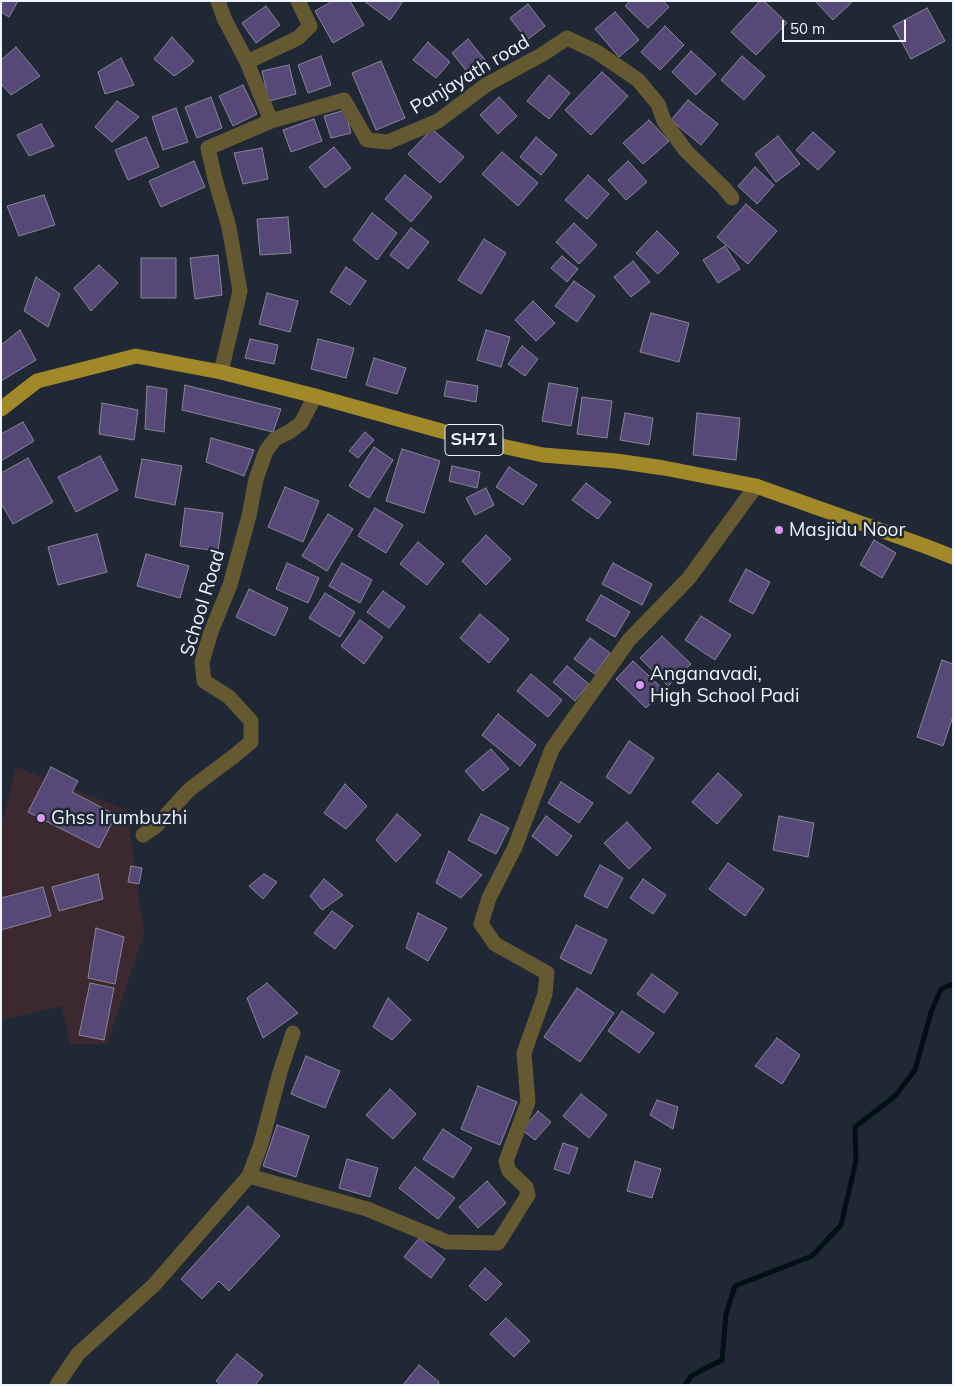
<!DOCTYPE html>
<html>
<head>
<meta charset="utf-8">
<style>
  body { margin:0 }
  #map { position:relative; width:954px; height:1386px; overflow:hidden; background:#202836; font-family:Mulish,sans-serif }
  canvas { display:block }
  .frame { position:absolute; inset:0; border:2px solid #eef4fd; pointer-events:none }
  .scale { position:absolute; left:782px; top:20px; width:124px; height:22px; box-sizing:border-box; border:2px solid #eef4fd; border-top:0; padding-left:6px; font-size:15px; line-height:18px; white-space:nowrap; color:#eef4fd; -webkit-text-stroke:4px #202836; paint-order:stroke }
</style>
</head>
<body>
<div id="map">
<canvas width="954" height="1386"></canvas>
<div class="frame"></div>
<div class="scale">50 m</div>
</div>
<script>
const c = document.querySelector('canvas').getContext('2d');
c.lineJoin = 'round';
function fill(path, color) {
  c.fillStyle = color;
  c.fill(path, 'evenodd');
}
function poly(rows) {
  const path = new Path2D();
  for (const r of rows) {
    path.moveTo(r[0], r[1]);
    for (let i = 2; i < r.length; i += 2) path.lineTo(r[i], r[i + 1]);
  }
  return path;
}
function strokePath(path, color, width, dash) {
  c.strokeStyle = color;
  c.lineWidth = width;
  c.lineCap = dash ? 'butt' : 'round';
  c.setLineDash(dash || []);
  c.stroke(path);
}
function label(font, color, halo, rows, align = 'center') {
  c.font = font + ' Mulish,sans-serif';
  c.lineWidth = 5;
  c.setLineDash([]);
  c.textBaseline = 'middle';
  c.strokeStyle = halo;
  c.fillStyle = color;
  for (const [text, x, y, turn = 0] of rows) {
    c.save();
    c.translate(x, y);
    c.rotate((+turn || 0) * Math.PI / 180);
    c.textAlign = isNaN(turn) ? turn : align;
    if (halo) c.strokeText(text, 0, 0);
    c.fillText(text, 0, 0);
    c.restore();
  }
}
fill(poly([
  [16,767,127,810,144,934,107,1044,70,1044,62,1006,1,1020,1,827]
]), '#3c2930');
strokePath(poly([
  [685,1385,691,1376,722,1360,726,1314,735,1286,812,1256,841,1225,856,1161,855,1127,895,1096,915,1070,931,1012,941,989,953,984]
]), '#001114', 5);
const building = poly([
  [1,1,18,1,9,17,1,12,1,1],
  [333,1,350,1,364,25,333,43,315,11,333,1],
  [364,1,403,1,390,20,364,1],
  [630,1,663,1,669,7,648,28,625,6,630,1],
  [760,1,764,1,787,23,756,55,731,32,760,1],
  [815,1,853,1,833,20,815,1],
  [528,4,545,26,527,40,510,18,528,4],
  [266,6,280,25,256,43,242,23,266,6],
  [927,8,945,41,911,59,893,26,927,8],
  [615,12,639,40,619,57,595,29,615,12],
  [665,26,684,45,660,70,641,52,665,26],
  [172,37,194,61,190,65,174,76,154,59,172,37],
  [468,39,486,61,469,74,452,53,468,39],
  [428,42,450,62,436,78,413,60,428,42],
  [16,47,40,76,11,95,1,84,1,60,16,47],
  [691,51,716,74,696,95,672,72,691,51],
  [321,56,331,85,308,93,298,65,321,56],
  [742,56,765,76,744,100,721,80,742,56],
  [121,58,134,85,105,94,98,72,121,58],
  [381,61,405,118,376,130,352,73,381,61],
  [289,65,296,94,269,101,262,71,289,65],
  [602,72,628,96,591,135,565,110,602,72],
  [549,75,570,93,549,119,527,101,549,75],
  [243,85,257,114,233,126,219,96,243,85],
  [211,97,222,128,197,138,185,107,211,97],
  [499,97,517,116,498,134,480,115,499,97],
  [688,100,718,124,701,145,671,120,688,100],
  [117,101,139,117,112,142,95,127,117,101],
  [176,108,188,142,163,150,152,117,176,108],
  [345,110,351,133,331,138,324,116,345,110],
  [314,119,322,141,291,152,283,130,314,119],
  [649,120,669,141,643,164,623,143,649,120],
  [41,124,54,146,29,156,17,135,41,124],
  [432,129,464,157,440,183,408,154,432,129],
  [813,132,835,152,818,170,796,150,813,132],
  [778,136,800,164,776,182,755,154,778,136],
  [146,137,159,167,128,180,115,150,146,137],
  [536,137,557,155,541,175,520,157,536,137],
  [334,147,351,168,325,188,309,167,334,147],
  [262,148,268,179,243,184,234,153,262,148],
  [502,152,538,183,518,206,482,174,502,152],
  [194,161,205,187,161,207,149,181,194,161],
  [628,161,647,182,626,200,608,180,628,161],
  [755,167,774,185,757,204,738,186,755,167],
  [405,175,432,197,411,222,385,199,405,175],
  [588,175,609,194,587,219,565,200,588,175],
  [44,195,55,225,19,236,7,206,44,195],
  [746,204,777,231,748,264,717,237,746,204],
  [372,213,397,233,377,260,353,240,372,213],
  [288,217,291,253,260,255,257,219,288,217],
  [574,223,597,245,579,264,556,242,574,223],
  [411,228,429,242,408,269,390,255,411,228],
  [657,231,679,253,658,274,636,253,657,231],
  [484,239,506,253,481,294,458,280,484,239],
  [725,246,740,269,718,283,703,260,725,246],
  [218,255,222,295,195,299,190,258,218,255],
  [562,256,578,269,567,282,551,268,562,256],
  [141,258,176,258,176,298,141,298,141,258],
  [633,261,650,282,631,297,614,277,633,261],
  [99,265,118,283,91,311,74,288,99,265],
  [346,267,366,281,350,305,330,292,346,267],
  [36,277,60,294,48,327,24,311,36,277],
  [574,281,595,296,577,322,555,306,574,281],
  [267,293,298,301,290,332,259,324,267,293],
  [533,301,555,323,536,341,515,320,533,301],
  [651,313,689,323,679,362,640,352,651,313],
  [20,330,36,360,1,381,1,345,20,330],
  [486,330,510,337,501,367,477,360,486,330],
  [250,339,278,345,274,364,245,358,250,339],
  [318,339,354,348,346,378,311,369,318,339],
  [522,346,538,359,525,376,508,364,522,346],
  [374,358,406,368,397,394,366,385,374,358],
  [447,381,478,386,476,402,444,396,447,381],
  [549,383,578,388,571,426,542,421,549,383],
  [185,385,281,409,273,432,182,410,185,385],
  [147,386,167,389,164,432,145,429,147,386],
  [582,397,612,401,607,438,577,434,582,397],
  [102,403,138,410,134,440,99,434,102,403],
  [625,413,653,418,649,445,620,440,625,413],
  [697,413,740,418,736,460,693,455,697,413],
  [23,422,34,441,1,461,1,434,23,422],
  [365,432,374,440,358,458,349,451,365,432],
  [211,438,254,450,244,476,206,462,211,438],
  [374,447,393,460,369,498,349,486,374,447],
  [402,449,440,461,424,513,386,501,402,449],
  [100,456,118,490,76,512,58,477,100,456],
  [28,458,53,502,13,524,1,503,1,473,28,458],
  [142,459,182,466,175,505,135,497,142,459],
  [452,466,480,472,477,488,449,481,452,466],
  [509,467,537,485,523,505,496,487,509,467],
  [586,483,611,502,598,519,572,500,586,483],
  [285,487,319,501,303,542,268,527,285,487],
  [486,488,494,505,475,515,466,498,486,488],
  [185,508,223,513,218,551,180,546,185,508],
  [375,508,403,525,386,553,358,536,375,508],
  [328,514,353,529,327,571,302,556,328,514],
  [97,534,107,572,58,585,48,547,97,534],
  [486,535,511,559,486,585,462,561,486,535],
  [874,540,896,553,882,578,860,565,874,540],
  [418,542,444,564,427,585,400,564,418,542],
  [146,554,189,566,180,598,137,586,146,554],
  [287,563,319,578,308,603,276,589,287,563],
  [342,563,372,580,360,603,329,586,342,563],
  [613,563,652,584,642,605,602,584,613,563],
  [746,569,770,582,753,614,729,601,746,569],
  [249,589,288,608,275,636,236,617,249,589],
  [383,591,405,607,389,628,367,612,383,591],
  [325,593,355,612,340,637,309,618,325,593],
  [601,595,630,612,615,637,586,620,601,595],
  [480,614,509,639,489,663,460,638,480,614],
  [701,616,731,635,715,660,685,640,701,616],
  [360,620,383,637,364,664,341,646,360,620],
  [662,636,691,664,668,686,640,658,662,636],
  [590,638,610,653,595,674,574,659,590,638],
  [942,660,953,664,953,716,943,746,917,737,942,660],
  [633,661,664,690,646,708,616,679,633,661],
  [567,666,589,684,575,701,553,682,567,666],
  [531,674,562,700,548,717,517,691,531,674],
  [498,714,536,745,520,766,482,735,498,714],
  [629,741,654,758,630,794,606,777,629,741],
  [491,749,509,769,483,791,465,771,491,749],
  [51,767,78,781,72,792,116,815,99,848,28,812,51,767],
  [718,773,742,795,717,824,692,802,718,773],
  [561,782,593,803,579,823,548,803,561,782],
  [345,784,367,806,346,829,324,813,345,784],
  [397,814,421,835,396,862,376,840,397,814],
  [481,814,509,828,496,854,468,840,481,814],
  [546,816,572,836,557,856,532,836,546,816],
  [779,816,814,823,808,857,773,850,779,816],
  [627,822,651,848,629,869,604,843,627,822],
  [449,851,482,875,461,898,436,883,449,851],
  [728,863,764,889,745,916,709,889,728,863],
  [600,865,623,878,607,908,584,896,600,865],
  [131,866,142,868,139,884,128,882,131,866],
  [98,874,103,899,59,911,52,887,98,874],
  [264,874,277,882,263,899,249,886,264,874],
  [324,879,343,895,322,910,310,896,324,879],
  [643,879,666,895,653,914,630,898,643,879],
  [43,887,51,916,1,930,1,898,43,887],
  [332,911,353,926,335,949,314,933,332,911],
  [418,913,447,928,428,961,406,948,418,913],
  [576,925,607,940,591,974,560,958,576,925],
  [96,928,124,937,115,984,88,978,96,928],
  [652,974,678,993,664,1013,637,994,652,974],
  [90,983,114,988,104,1040,79,1035,90,983],
  [267,983,298,1013,263,1038,247,998,267,983],
  [577,988,614,1013,580,1062,544,1037,577,988],
  [388,998,411,1020,392,1040,373,1027,388,998],
  [622,1011,654,1033,639,1053,608,1031,622,1011],
  [777,1038,800,1055,782,1084,755,1066,777,1038],
  [306,1056,340,1071,325,1108,291,1094,306,1056],
  [478,1086,517,1102,500,1145,461,1129,478,1086],
  [390,1089,416,1114,393,1139,366,1115,390,1089],
  [581,1094,607,1115,589,1138,563,1116,581,1094],
  [657,1100,678,1107,673,1129,650,1115,657,1100],
  [538,1111,551,1122,535,1140,522,1130,538,1111],
  [277,1125,309,1136,296,1177,263,1166,277,1125],
  [443,1129,472,1148,453,1178,423,1159,443,1129],
  [563,1143,578,1148,569,1174,554,1169,563,1143],
  [347,1159,378,1168,370,1197,339,1188,347,1159],
  [635,1161,661,1169,652,1198,627,1191,635,1161],
  [415,1167,455,1198,438,1219,399,1188,415,1167],
  [487,1181,506,1203,478,1228,459,1207,487,1181],
  [248,1206,280,1236,229,1291,219,1281,202,1299,181,1279,248,1206],
  [419,1238,445,1259,431,1278,404,1257,419,1238],
  [485,1268,502,1284,486,1301,469,1286,485,1268],
  [506,1318,530,1341,514,1357,490,1334,506,1318],
  [237,1354,263,1375,255,1385,221,1385,216,1381,237,1354],
  [419,1365,439,1382,438,1385,403,1385,419,1365]
]);
fill(building, '#564977');
strokePath(building, '#898598', 1);
strokePath(poly([
  [218,1,224,18,247,62],
  [271,121,247,62,298,38,310,26,298,1],
  [221,372,240,291,229,227,215,179,208,148,271,121,344,100,367,140,388,142,438,121,486,85,543,54,567,38,597,52,638,80,658,104,664,121,686,151,724,188,732,198],
  [143,835,156,826,190,789,234,756,251,742,251,721,229,697,204,681,202,662,211,632,230,585,249,516,256,479,266,451,275,439,289,432,301,423,315,396],
  [249,1176,261,1144,280,1072,293,1033],
  [57,1385,78,1354,154,1285,249,1176,367,1209,447,1242,498,1243,528,1195,526,1187,509,1171,506,1161,528,1102,524,1053,545,994,547,973,495,944,481,924,489,898,515,847,552,749,629,640,689,578,756,486]
]), '#645930', 15);
strokePath(poly([
  [1,409,37,381,136,356,221,372,315,396,474,440,543,455,616,461,664,468,756,486,925,546,953,557]
]), '#a18829', 15);
for (const [x, y, r, color] of [
  [779,530,5,"#db99f5"],
  [640,685,5,"#db99f5"],
  [41,818,5,"#db99f5"]
]) {
  const dot = new Path2D();
  dot.arc(x, y, r, 0, 2 * Math.PI);
  c.fillStyle = color;
  c.fill(dot);
  strokePath(dot, '#202836', 2);
}
for (const [x, y, w] of [
  [474,440,58]
]) {
  const box = new Path2D();
  box.roundRect(x - w / 2, y - 15.5, w, 31, 4);
  c.fillStyle = '#202836';
  c.fill(box);
  strokePath(box, '#eef4fd', 1);
}
label('bold 18px', '#eef4fd', null, [
  ["SH71",474,440]
]);
label('19px', '#eef4fd', '#202836', [
  ["Panjayath road",470,75,-31],
  ["School Road",203,603,-73]
]);
label('19px', '#eef4fd', '#202836', [
  ["Masjidu Noor",789,530],
  ["Anganavadi,",650,674],
  ["High School Padi",650,696],
  ["Ghss Irumbuzhi",51,818]
], 'left');
</script>
</body>
</html>
